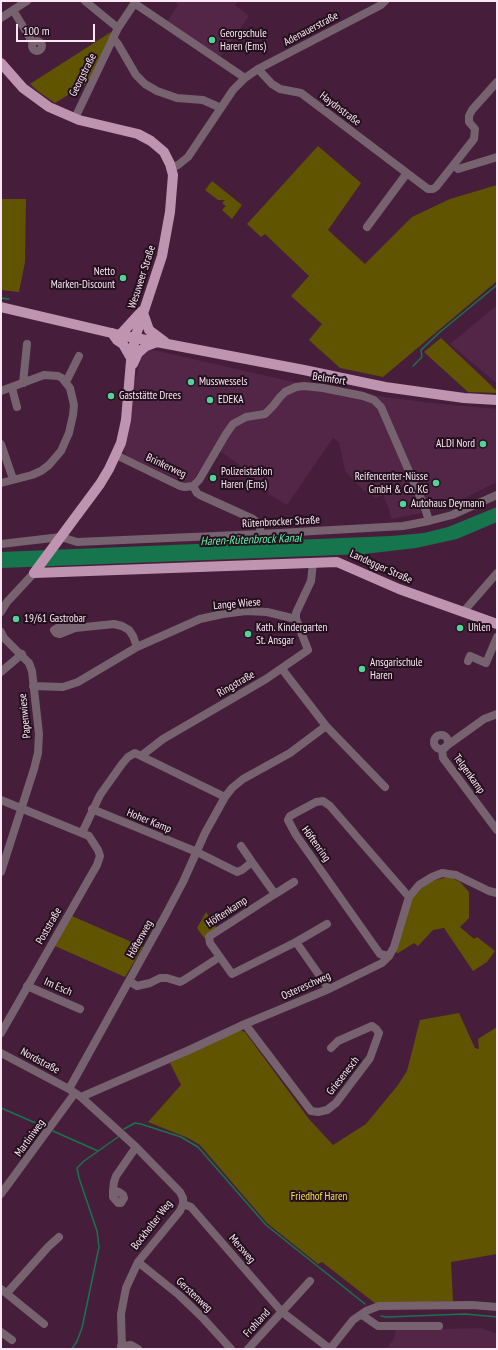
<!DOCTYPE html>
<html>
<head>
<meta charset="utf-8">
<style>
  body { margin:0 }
  #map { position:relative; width:498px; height:1350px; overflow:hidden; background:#461e3b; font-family:"PT Sans Narrow",sans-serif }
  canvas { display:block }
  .frame { position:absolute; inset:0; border:2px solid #fde7f5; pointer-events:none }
  .scale { position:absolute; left:16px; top:24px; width:79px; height:18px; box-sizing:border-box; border:2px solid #fde7f5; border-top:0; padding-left:5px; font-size:12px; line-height:14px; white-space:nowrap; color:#fde7f5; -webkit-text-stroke:3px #22101c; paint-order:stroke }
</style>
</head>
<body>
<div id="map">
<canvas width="498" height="1350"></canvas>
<div class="frame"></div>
<div class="scale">100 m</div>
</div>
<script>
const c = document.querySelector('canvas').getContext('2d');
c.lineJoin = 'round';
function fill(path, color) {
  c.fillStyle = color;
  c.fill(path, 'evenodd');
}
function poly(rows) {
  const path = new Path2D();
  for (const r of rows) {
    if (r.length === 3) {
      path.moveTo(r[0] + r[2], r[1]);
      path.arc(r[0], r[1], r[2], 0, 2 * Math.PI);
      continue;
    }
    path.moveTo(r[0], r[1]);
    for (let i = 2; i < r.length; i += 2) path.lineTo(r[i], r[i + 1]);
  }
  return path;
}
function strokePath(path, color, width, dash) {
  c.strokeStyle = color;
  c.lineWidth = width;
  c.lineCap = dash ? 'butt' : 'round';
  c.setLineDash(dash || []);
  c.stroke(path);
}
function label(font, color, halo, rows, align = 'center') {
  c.font = font + ' "PT Sans Narrow",sans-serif';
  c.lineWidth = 4;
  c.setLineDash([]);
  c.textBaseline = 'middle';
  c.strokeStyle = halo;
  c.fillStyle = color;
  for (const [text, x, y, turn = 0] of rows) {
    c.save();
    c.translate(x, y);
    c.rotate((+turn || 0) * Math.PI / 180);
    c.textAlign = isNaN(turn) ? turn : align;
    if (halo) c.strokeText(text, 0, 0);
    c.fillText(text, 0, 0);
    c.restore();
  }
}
fill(poly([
  [173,1,238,1,235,5,249,16,219,58,167,22,178,5],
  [497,305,497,382,495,382,450,344],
  [149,349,289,381,392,398,441,404,497,409,497,482,457,502,422,513,391,519,389,509,383,495,376,498,362,489,345,471,339,442,333,438,287,505,261,489,263,484,238,472,241,466,221,452,212,451,191,483,186,483,127,456,124,452,134,384,142,356],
  [482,1328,497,1334,497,1349,386,1349,393,1340,396,1330]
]), '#532547');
fill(poly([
  [111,32,112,34,89,82,55,103,39,92,30,84],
  [318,146,361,183,328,230,365,264,412,217,450,199,497,185,497,281,383,377,340,368,309,340,322,324,291,296,309,276,265,234,261,237,247,224],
  [212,181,242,205,232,219,222,210,226,206,222,203,225,200,218,200,205,190],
  [1,199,26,199,25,262,19,292,1,290],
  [441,338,497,391,497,393,468,392,424,352],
  [444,878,452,878,460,882,469,892,469,918,460,927,474,939,477,937,495,951,487,962,473,971,444,928,433,930,418,946,414,943,398,953,395,952,411,901,418,890,428,882],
  [206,912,217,928,204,938,197,928],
  [72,916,143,947,125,977,55,946],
  [459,1013,475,1048,479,1049,478,1039,497,1027,497,1254,451,1262,453,1301,376,1304,322,1262,318,1264,267,1223,200,1145,188,1138,148,1122,181,1085,170,1063,240,1030,245,1032,309,1119,333,1145,366,1124,398,1085,407,1071,420,1020]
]), '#605400');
fill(poly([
  [497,507,497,522,457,539,416,548,364,554,1,568,1,552,391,536,424,533,448,527]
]), '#17754d');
strokePath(poly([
  [1,298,9,299],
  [413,366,422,357,421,350,440,332,497,285],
  [1,1108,45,1127],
  [124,1129,135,1123,141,1124,181,1137,198,1147,266,1225,365,1304],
  [53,1131,98,1151],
  [381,1316,387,1317,465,1314,497,1317],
  [72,1349,77,1341,82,1328,99,1247,97,1231,79,1178,77,1168,84,1161,118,1137]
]), '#17754d', 1.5);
strokePath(poly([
  [85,1,118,28],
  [134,3,245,78],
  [13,10,33,43],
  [1,18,27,1],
  [113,38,118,44,136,75,145,84,157,91,177,98,203,100,221,108],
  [37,46,5],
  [258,69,272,84,280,89,301,93,428,189,433,189,436,187,474,139,475,129,469,122,469,116,472,110,497,82],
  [75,118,118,28,136,1],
  [454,165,458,169,497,157],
  [171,168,178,165,188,157,233,90,245,78,258,69,381,5,385,1],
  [367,227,407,173],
  [66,382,79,356],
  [23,383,27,344],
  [12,388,17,407],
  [1,391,44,375,58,376,62,378,70,388,74,405,73,415,69,433,61,451,49,465,41,471,32,475,1,483],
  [1,444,13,479],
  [116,455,180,486,185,487,193,486,197,493,200,495,253,519,259,524,261,534],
  [193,486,199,480,226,434,233,424,246,417,265,414,273,406,280,397,285,392,296,387,304,386,323,388,363,396,374,400,381,407,425,508,429,521],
  [1,544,61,537,77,542,261,534,403,526,429,521,452,515,497,495],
  [464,611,497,573],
  [1,612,7,602,34,573],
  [75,628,60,634,56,633,54,630,59,627,75,628,114,624,122,626,129,630,133,636,137,647],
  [1,632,4,638,29,663,32,671,39,734,38,753,34,769,1,872],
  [468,661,470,656,486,663,497,637],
  [1,672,22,654],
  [33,686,63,687,78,682,137,647,200,619,223,614,246,611,267,612,296,619],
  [326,726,385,787],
  [441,742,7],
  [445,747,484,719,497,714],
  [442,749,443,758,497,830],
  [141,756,225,797,232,788,243,779,290,753,326,726,282,669],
  [1,800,89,836,98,850,100,856,97,865,1,1033],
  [92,809,197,852,237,872,242,870,252,862,275,894,210,936,209,937,210,943,232,974,296,942,329,989],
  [82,833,100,795,122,764,128,757,135,753,141,756,163,739,266,679,308,650,296,619,296,613,311,581,313,563],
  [241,846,252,862],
  [275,894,294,882],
  [296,942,327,924],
  [389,956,380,954,296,835,288,820,290,816,316,802,323,801,330,806,409,897],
  [129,981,137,986,150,983,160,978,167,978,180,982,184,980,215,960],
  [27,986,80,1009],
  [245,1024,311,1111,318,1112,327,1110,336,1103,370,1058,379,1033,376,1029,372,1026,338,1041,331,1048],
  [1,1053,69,1089,81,1097,136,1147,180,1192,183,1198,183,1204,180,1211,138,1262,126,1288,121,1314,122,1349],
  [69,1089,165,916,183,882,205,833,225,797],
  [81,1097,187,1051,245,1024,329,989,382,963,389,956,394,947,409,897,419,885,432,877,442,873,456,875,489,891,497,893],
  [113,1190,119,1192,123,1195,124,1198,121,1203,118,1203,113,1197,113,1190,114,1182,116,1176,136,1147],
  [1,1194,75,1093],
  [183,1204,191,1207,282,1312,330,1349],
  [138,1262,179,1295,202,1317,231,1349],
  [1,1289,44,1324],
  [7,1293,48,1247,59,1237],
  [362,1315,378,1326,439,1326],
  [1,1332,12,1340],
  [121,1346,131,1345,138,1349],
  [248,1349,310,1281],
  [330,1349,353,1320,366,1311,379,1306,472,1305,497,1307]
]), '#776270', 8);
strokePath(poly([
  [1,63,23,88,49,107,79,120,138,134,151,141,164,152,170,164,173,175,170,212,162,256,135,338,131,361,126,420,121,443,109,469,100,484,34,573],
  [1,307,120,335,304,370,385,387,464,398,497,400],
  [143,313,149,330,165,342],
  [112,333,117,340,123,344,131,358],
  [120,335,142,311],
  [133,364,138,353,146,346,157,342],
  [34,573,337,562,399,589,497,624]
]), '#bf94b0', 10);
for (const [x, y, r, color] of [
  [212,40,4,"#54d396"],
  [123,278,4,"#54d396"],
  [191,382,4,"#54d396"],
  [111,396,4,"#54d396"],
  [210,400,4,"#54d396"],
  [483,444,4,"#54d396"],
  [213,478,4,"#54d396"],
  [436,483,4,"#54d396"],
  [403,504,4,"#54d396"],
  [16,619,4,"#54d396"],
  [460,628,4,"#54d396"],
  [248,634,4,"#54d396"],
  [362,669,4,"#54d396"]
]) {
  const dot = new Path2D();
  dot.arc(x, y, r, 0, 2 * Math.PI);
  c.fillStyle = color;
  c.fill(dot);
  strokePath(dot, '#22101c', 1.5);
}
label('11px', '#fde7f5', '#22101c', [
  ["Adenauerstraße",311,29,-28],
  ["Georgstraße",83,75,-63],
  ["Haydnstraße",340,109,37],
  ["Wesuweer Straße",142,277,-72],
  ["Belmfort",329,379,9],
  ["Brinkerweg",166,466,25],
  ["Rütenbrocker Straße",281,522,-3],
  ["Landegger Straße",381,567,24],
  ["Lange Wiese",237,604,-5],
  ["Ringstraße",236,684,-30],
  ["Papenwiese",25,716,-96],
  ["Telgenkamp",469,774,54],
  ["Hoher Kamp",149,821,22],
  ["Höftenring",316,844,54],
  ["Höftenkamp",227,912,-33],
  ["Poststraße",49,926,-60],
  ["Höftenweg",140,939,-61],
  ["Ostereschweg",306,986,-24],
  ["Im Esch",58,987,24],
  ["Nordstraße",40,1061,28],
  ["Griesenesch",343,1076,-52],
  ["Martiniweg",30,1138,-54],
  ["Bockholter Weg",152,1225,-52],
  ["Mersweg",242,1249,49],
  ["Gerstenweg",194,1295,43],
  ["Frohland",257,1323,-48]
]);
label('11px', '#fde7f5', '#22101c', [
  ["Georgschule",220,34],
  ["Haren (Ems)",220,47],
  ["Netto",115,272,"right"],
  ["Marken-Discount",115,285,"right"],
  ["Musswessels",199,382],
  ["Gaststätte Drees",119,396],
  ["EDEKA",218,400],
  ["ALDI Nord",475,444,"right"],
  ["Polizeistation",221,472],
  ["Haren (Ems)",221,485],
  ["Reifencenter-Nüsse",428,477,"right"],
  ["GmbH & Co. KG",428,490,"right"],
  ["Autohaus Deymann",411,504],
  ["19/61 Gastrobar",24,619],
  ["Kath. Kindergarten",256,628],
  ["St. Ansgar",256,641],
  ["Uhlen",468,628],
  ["Ansgarischule",370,663],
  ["Haren",370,676]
], 'left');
label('11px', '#fae04b', '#22101c', [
  ["Friedhof Haren",319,1197]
]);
label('italic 12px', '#5cf2ab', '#22101c', [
  ["Haren-Rütenbrock Kanal",251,540,-2]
]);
</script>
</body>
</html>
